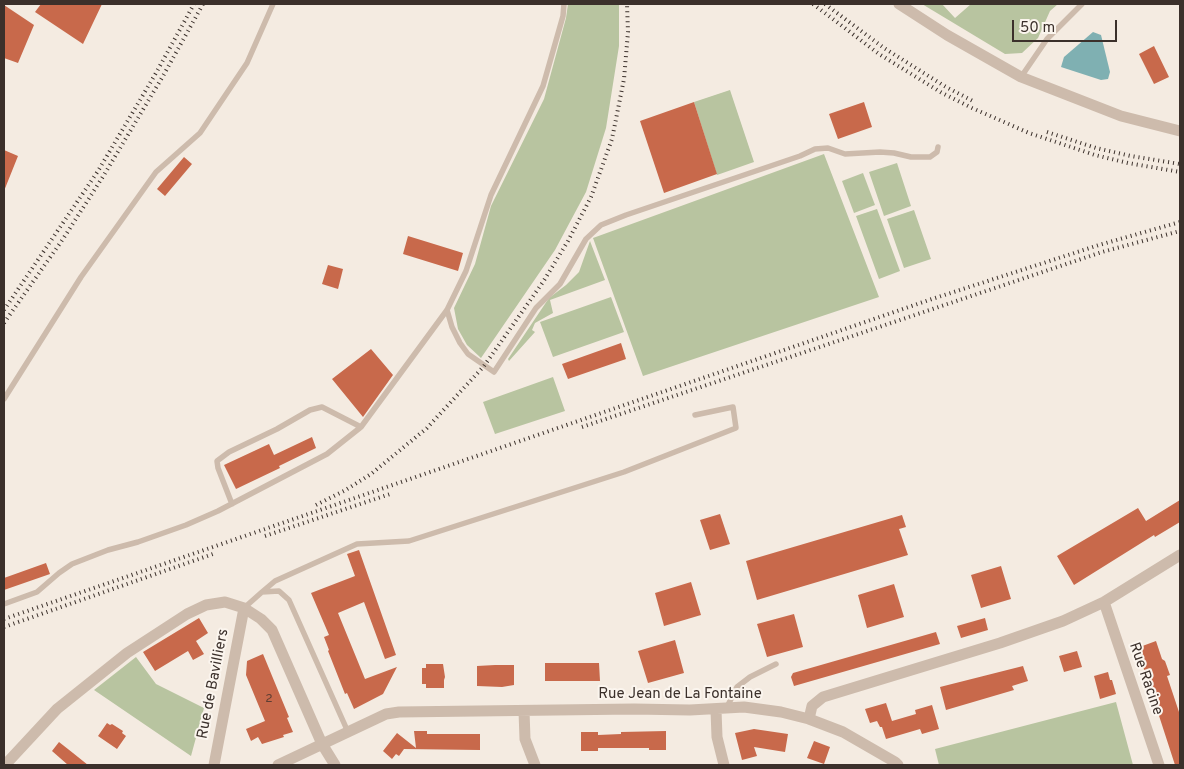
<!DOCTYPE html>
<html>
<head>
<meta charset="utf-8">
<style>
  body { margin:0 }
  #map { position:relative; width:1184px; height:769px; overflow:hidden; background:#f4ebe1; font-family:Overpass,sans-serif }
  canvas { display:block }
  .frame { position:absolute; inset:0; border:5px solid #3b302b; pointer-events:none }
  .scale { position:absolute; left:1012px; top:20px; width:105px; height:22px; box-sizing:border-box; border:2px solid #3b302b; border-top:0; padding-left:6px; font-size:15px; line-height:18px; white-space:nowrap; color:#3b302b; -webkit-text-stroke:4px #fbf5ee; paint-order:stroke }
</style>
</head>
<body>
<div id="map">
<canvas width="1184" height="769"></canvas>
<div class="frame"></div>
<div class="scale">50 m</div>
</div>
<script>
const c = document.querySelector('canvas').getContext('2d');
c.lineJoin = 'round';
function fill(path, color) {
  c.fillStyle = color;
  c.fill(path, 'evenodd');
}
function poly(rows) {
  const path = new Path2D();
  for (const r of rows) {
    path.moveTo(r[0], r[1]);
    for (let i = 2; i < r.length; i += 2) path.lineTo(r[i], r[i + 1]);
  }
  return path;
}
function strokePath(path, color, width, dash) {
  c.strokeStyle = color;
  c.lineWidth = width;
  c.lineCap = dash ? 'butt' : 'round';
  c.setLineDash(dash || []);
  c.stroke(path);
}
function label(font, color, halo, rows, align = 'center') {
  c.font = font + ' Overpass,sans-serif';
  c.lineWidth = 4;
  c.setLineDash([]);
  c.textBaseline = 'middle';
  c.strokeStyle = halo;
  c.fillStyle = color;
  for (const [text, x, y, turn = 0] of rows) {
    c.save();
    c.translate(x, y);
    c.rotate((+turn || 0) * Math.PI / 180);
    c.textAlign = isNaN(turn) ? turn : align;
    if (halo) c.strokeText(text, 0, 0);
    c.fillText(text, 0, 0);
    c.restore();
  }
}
fill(poly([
  [568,4,619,4,619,46,606,128,586,192,555,250,481,358,467,345,458,329,454,308,475,264,491,206,544,99,566,18],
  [922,4,942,4,955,18,971,4,1058,4,1050,11,1038,38,1022,53,1005,54],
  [730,90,754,162,717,175,694,102],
  [824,154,879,297,643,376,593,238],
  [897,163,911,206,884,216,869,172],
  [863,173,875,205,854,213,842,181],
  [877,209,900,271,879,279,856,216],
  [914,210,931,259,904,268,887,219],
  [590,241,605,280,550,300,553,313,535,323,532,330,535,332,509,361,508,359,549,298,566,285,579,272],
  [611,297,624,332,553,357,540,322],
  [553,377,565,411,495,434,483,402],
  [136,657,156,684,204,708,191,756,94,690],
  [1116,702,1133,765,939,765,935,749]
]), '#b8c4a0');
fill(poly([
  [1093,32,1101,35,1110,72,1108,79,1101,80,1061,67,1064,57]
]), '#7fb0b2');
fill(poly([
  [41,4,102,4,83,44,35,12],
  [4,5,34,25,18,63,4,58],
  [1154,46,1169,77,1154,84,1139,54],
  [694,102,717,174,664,193,640,121],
  [864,102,872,127,838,139,829,114],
  [4,150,18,156,4,191],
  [184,157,192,164,165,196,157,189],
  [408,236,463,253,458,271,403,254],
  [328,265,343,269,338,289,322,284],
  [621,343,626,359,568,379,562,364],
  [371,349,393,375,363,417,332,379],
  [312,437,316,448,279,466,280,468,236,489,224,465,269,444,274,455],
  [1180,500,1180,522,1155,537,1154,535,1074,585,1057,556,1138,508,1146,521],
  [720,514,730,544,710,550,700,520],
  [902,515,906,527,899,529,908,555,757,600,746,561],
  [359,550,396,655,385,659,364,602,338,613,365,679,397,667,383,694,354,709,347,693,345,694,328,651,329,650,324,637,329,635,311,593,355,576,347,554],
  [46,563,50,574,4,590,4,578],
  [1001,566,1011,599,981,608,971,575],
  [691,582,701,615,664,626,655,593],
  [894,584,904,617,867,628,858,595],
  [794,614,803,647,767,657,757,624],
  [199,618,208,633,196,641,204,654,193,660,188,651,155,671,143,652],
  [985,618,988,630,961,638,957,626],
  [936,632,940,644,794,686,791,677,793,673],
  [675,640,684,673,648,683,638,651],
  [1156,641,1162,659,1165,661,1170,675,1167,676,1180,715,1180,765,1175,765,1137,648],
  [1077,651,1082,667,1064,672,1059,656],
  [263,654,289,717,287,718,293,732,283,735,284,737,262,744,258,737,251,741,246,729,265,721,246,675,247,661],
  [545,663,599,663,600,681,545,681],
  [426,664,443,664,445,677,444,680,444,688,426,688,426,684,422,684,422,668,426,668],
  [495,665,514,665,514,685,502,687,477,686,477,666],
  [1023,666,1028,681,1012,686,1014,690,946,710,940,687],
  [1108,672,1110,680,1112,680,1116,694,1100,699,1094,676],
  [886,703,892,721,916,714,915,710,932,705,939,729,922,734,920,729,886,739,882,727,880,727,877,721,870,723,865,709],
  [107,723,110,725,112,724,123,731,122,733,126,736,117,749,98,736],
  [754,729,788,734,785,752,754,747,757,756,742,760,735,733],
  [414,731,427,731,427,734,480,734,480,750,404,749,399,756,396,754,392,759,383,751,397,733,416,748],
  [666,731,666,750,649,750,649,748,598,748,598,751,581,751,581,732,598,732,598,735,621,734,621,732],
  [814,741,830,747,824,764,807,758],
  [59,742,73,753,88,765,68,765,52,751]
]), '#c8694b');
strokePath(poly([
  [1021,77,1047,39,1082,4],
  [447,310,452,327,460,343,468,354,494,372,536,308,560,284,586,239,601,225,626,215,800,156,815,149,828,148,845,154,880,152,894,153,911,157,930,157,937,152,938,147],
  [4,399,81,277,156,172,200,133,247,63,273,4],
  [232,504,218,468,217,461,229,452,277,429,310,410,322,407,361,427],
  [262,592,275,581,357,544,409,541,624,472,736,428,733,407,695,415],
  [4,604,37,592,59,573,72,564,108,550,138,542,186,525,218,511,327,454,361,427,447,310,466,271,491,195,543,86,563,16,564,4],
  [244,608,262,592,279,591,289,600,348,732],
  [726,709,737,687,750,677,776,664]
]), '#cdbbac', 5.5);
strokePath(poly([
  [899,4,947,35,1021,77,1121,116,1180,131],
  [1104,602,1159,765],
  [716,710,717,737,724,765],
  [524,711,525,739,535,765],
  [809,719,843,732,895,762,898,765],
  [5,765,57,709,127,653,187,614,206,605,225,602,244,608,261,619,272,630,322,744,335,765],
  [214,765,244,608],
  [278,765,386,714,399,712,634,709,690,710,744,707,781,712,809,719,812,706,823,697,1000,643,1063,621,1104,602,1180,555]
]), '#cdbbac', 11);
strokePath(poly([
  [813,4,879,54,942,93,972,108,1029,133,1095,155,1128,163,1180,172],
  [825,4,884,48,946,87,973,101],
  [1047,132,1096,148,1131,156,1180,164],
  [4,310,98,171,156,73,194,4],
  [4,323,63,239,104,175,163,76,203,4],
  [582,427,1102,252,1180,231],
  [316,505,344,491,371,474,427,428,484,366,543,282,568,241,591,197,612,139,624,79,628,32,627,4],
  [265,536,393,493],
  [4,619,929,300,1099,245,1180,222],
  [4,627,213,554]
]), '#3b302b', 4, [1, 4]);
label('12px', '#5e3e33', null, [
  ["2",269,700]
]);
label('15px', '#3b302b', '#fbf5ee', [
  ["Rue Racine",1145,679,71],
  ["Rue de Bavilliers",214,684,-79],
  ["Rue Jean de La Fontaine",680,695]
]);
</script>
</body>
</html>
